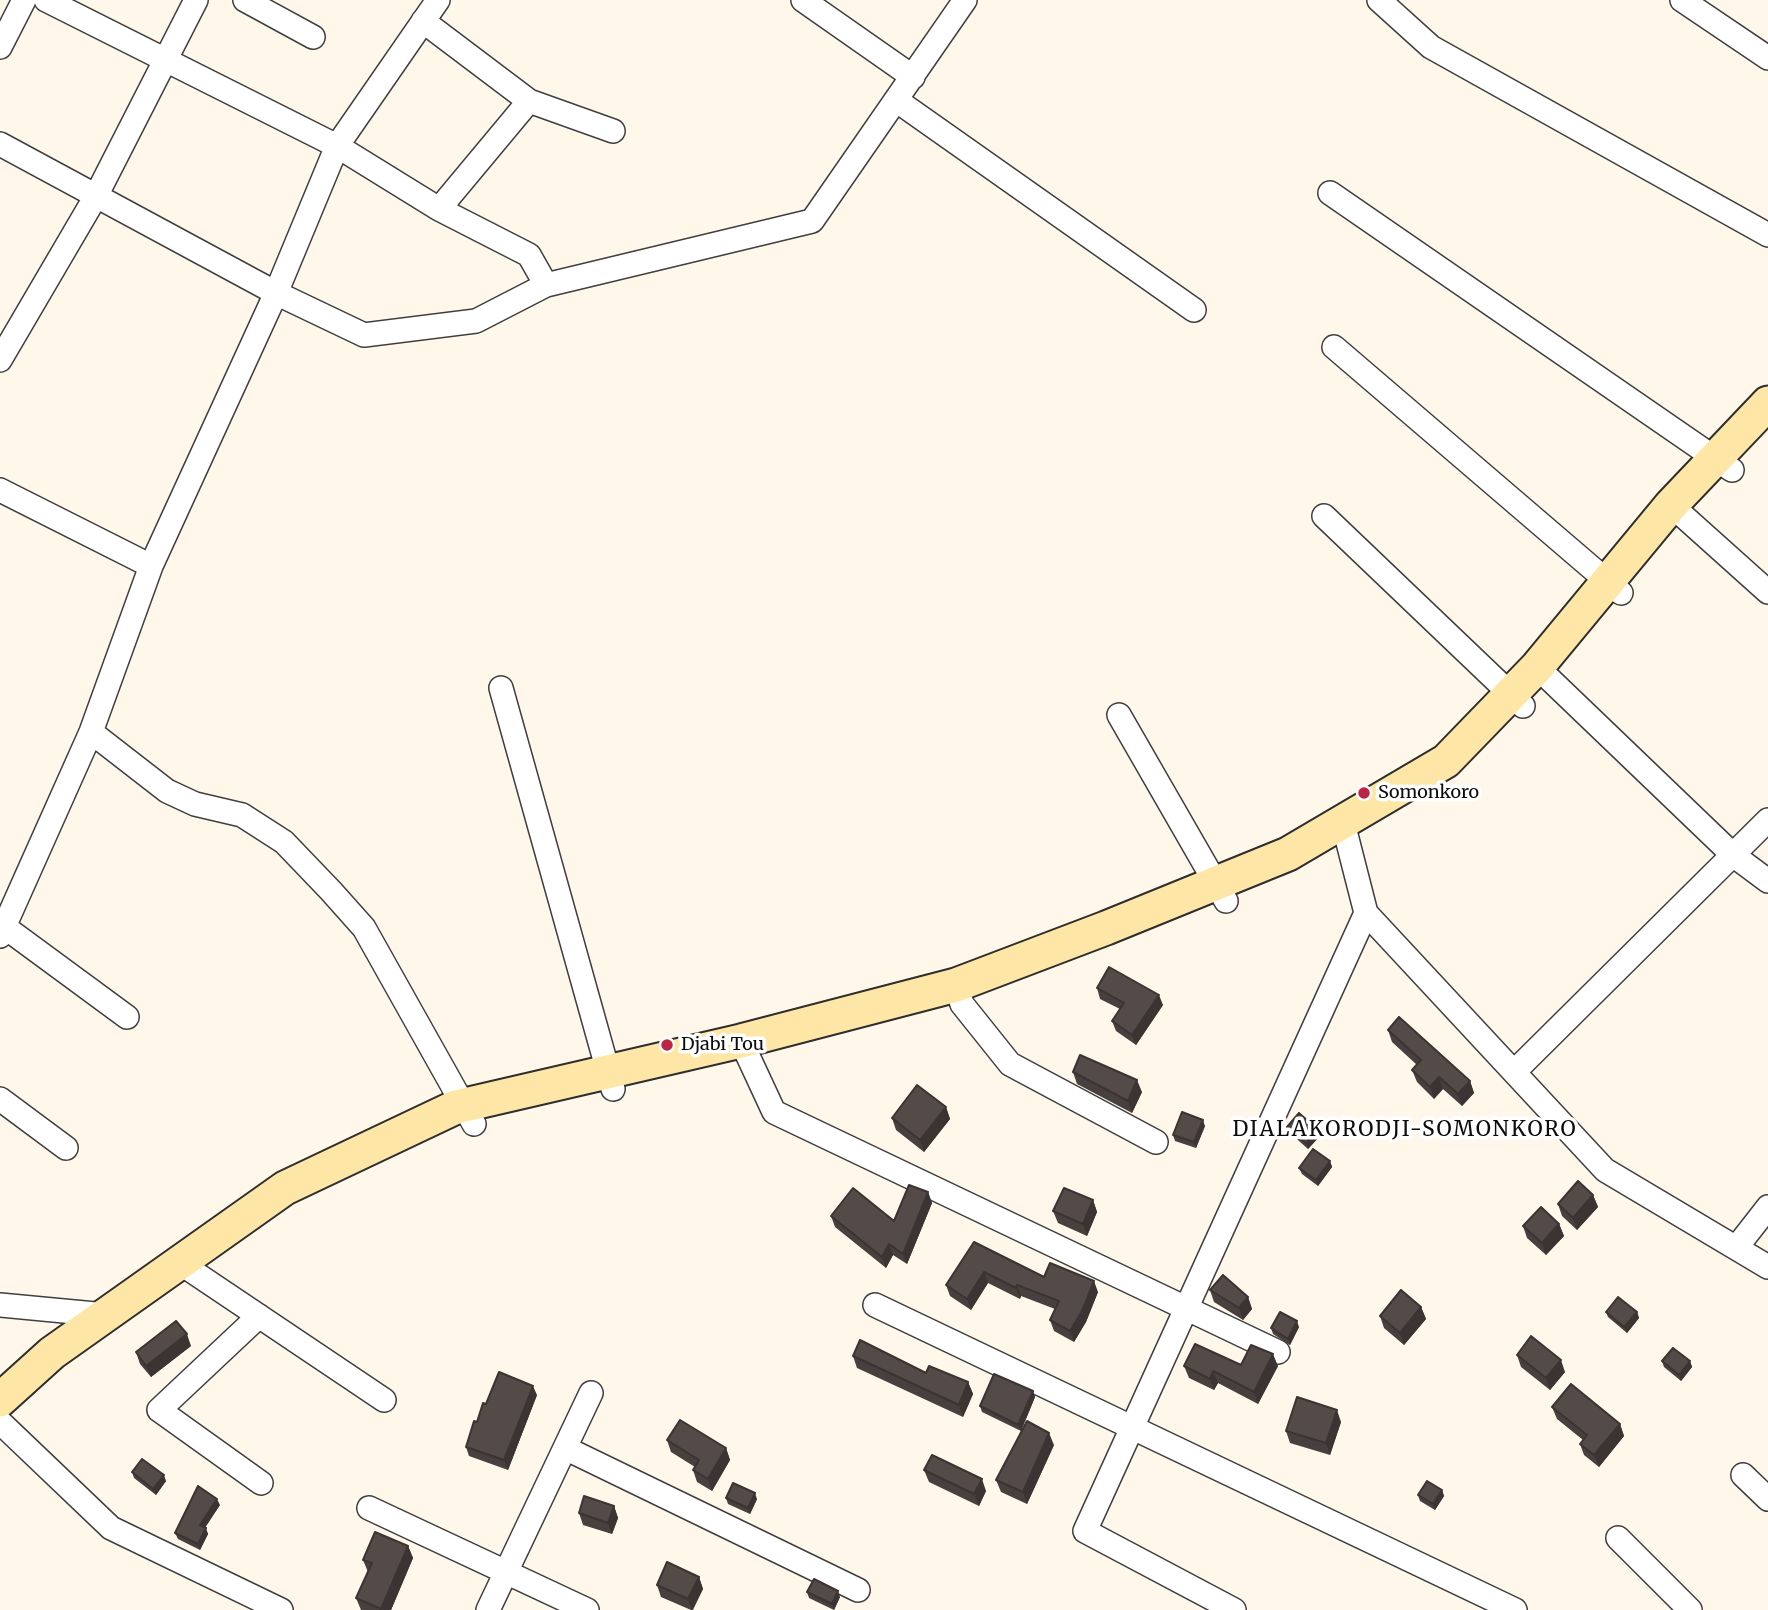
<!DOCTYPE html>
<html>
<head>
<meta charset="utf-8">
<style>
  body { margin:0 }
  canvas { display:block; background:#fff8ea }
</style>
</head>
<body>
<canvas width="1768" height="1610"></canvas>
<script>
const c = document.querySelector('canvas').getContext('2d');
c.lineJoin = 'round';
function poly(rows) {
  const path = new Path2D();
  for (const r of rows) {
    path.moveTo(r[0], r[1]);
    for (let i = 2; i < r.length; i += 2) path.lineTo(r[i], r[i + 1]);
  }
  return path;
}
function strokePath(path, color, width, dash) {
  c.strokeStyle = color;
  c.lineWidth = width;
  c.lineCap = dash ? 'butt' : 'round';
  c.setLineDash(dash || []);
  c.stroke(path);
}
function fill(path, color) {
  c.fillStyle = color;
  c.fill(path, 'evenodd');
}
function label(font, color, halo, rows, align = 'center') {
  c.font = font + ' Merriweather,serif';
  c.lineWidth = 7;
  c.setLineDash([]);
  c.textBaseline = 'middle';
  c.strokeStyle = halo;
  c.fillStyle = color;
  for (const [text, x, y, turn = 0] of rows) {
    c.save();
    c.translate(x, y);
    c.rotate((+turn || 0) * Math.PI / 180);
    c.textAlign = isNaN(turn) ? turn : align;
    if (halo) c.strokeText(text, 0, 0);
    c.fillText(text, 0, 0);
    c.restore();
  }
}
const minor = poly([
  [46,0,337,146,439,209,529,255,546,285],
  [245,0,313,37],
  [803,0,913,77],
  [1379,0,1431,47,1768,235],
  [1682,0,1768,58],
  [423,21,529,101,613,131],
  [0,47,24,0],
  [896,100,1194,310],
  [0,144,276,293,337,146,438,0],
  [1330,193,1732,470],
  [439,209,529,101],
  [1334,347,1621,593],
  [0,360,96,196,196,0],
  [0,490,151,566],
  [1671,505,1768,592],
  [1324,516,1523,706],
  [1537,667,1733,855,1768,881],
  [501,688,613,1089],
  [1119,715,1226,901],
  [91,732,167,791,195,804,242,815,284,842,331,891,364,928,474,1124],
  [1343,823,1366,913,1605,1170,1768,1267],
  [6,928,127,1017],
  [0,936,91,732,151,566,276,293,364,335,476,321,546,285,812,221,965,0],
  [956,985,962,1004,1010,1064,1156,1142],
  [741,1041,774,1112,1278,1352],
  [1514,1072,1768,820],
  [0,1099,66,1148],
  [1736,1248,1768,1207],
  [180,1263,384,1400],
  [0,1305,106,1315],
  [875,1305,1515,1610],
  [259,1316,159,1410,261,1483],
  [0,1422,111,1528,281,1610],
  [565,1448,858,1590],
  [1743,1475,1768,1499],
  [369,1508,587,1610],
  [1618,1538,1690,1610],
  [488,1610,591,1393],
  [1234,1610,1085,1531,1366,913]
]);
const secondary = poly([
  [0,1400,52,1353,285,1188,456,1107,741,1041,956,985,1106,928,1288,854,1446,761,1537,667,1671,505,1768,403]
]);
strokePath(minor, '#3f3f3f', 26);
strokePath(secondary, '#2e2e2e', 37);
strokePath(minor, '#fff', 23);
strokePath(secondary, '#fee7a6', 33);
fill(poly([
  [1097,988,1163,1005,1136,1045,1116,1031,1112,1021,1120,1009,1100,999],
  [1388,1030,1470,1081,1474,1093,1462,1106,1443,1089,1434,1099,1417,1082,1412,1070,1417,1065,1392,1042],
  [1073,1072,1142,1092,1132,1113,1077,1084],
  [946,1107,950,1119,924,1152,896,1130,892,1118],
  [1205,1126,1196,1148,1175,1141,1173,1135],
  [1287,1127,1318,1130,1320,1136,1308,1149,1290,1133],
  [1330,1161,1332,1167,1318,1186,1302,1174,1299,1168],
  [928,1192,932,1203,907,1264,893,1255,886,1268,835,1227,831,1216,894,1221],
  [1593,1195,1598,1207,1577,1230,1562,1216,1558,1204],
  [1093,1200,1097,1212,1087,1236,1058,1223,1053,1211],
  [1559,1224,1564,1236,1546,1255,1527,1238,1523,1226],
  [974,1242,1044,1277,1098,1292,1086,1322,1074,1342,1054,1331,1050,1320,1055,1309,1021,1296,1020,1299,988,1283,971,1310,950,1296,946,1285],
  [1210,1290,1248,1297,1252,1309,1243,1320,1214,1302],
  [1421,1307,1426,1319,1404,1345,1384,1328,1380,1316],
  [1606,1312,1637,1312,1639,1318,1627,1333,1608,1317],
  [1299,1327,1290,1345,1273,1334,1271,1328],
  [191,1346,151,1377,140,1364,136,1352],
  [1517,1355,1565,1372,1550,1390,1521,1367],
  [853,1356,968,1382,973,1394,963,1417,857,1368],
  [1662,1361,1690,1361,1692,1367,1681,1381,1664,1367],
  [1241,1365,1278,1366,1258,1404,1218,1383,1214,1390,1189,1378,1184,1366],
  [1033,1391,1035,1397,1021,1431,982,1412,980,1406],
  [537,1395,508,1470,469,1456,466,1447,486,1404],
  [1552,1407,1620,1424,1624,1436,1599,1467,1584,1455,1580,1444,1583,1440,1557,1419],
  [1341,1422,1330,1455,1290,1443,1286,1431],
  [667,1440,726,1448,730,1460,712,1491,697,1482,693,1470,695,1467,671,1452],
  [1054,1445,1027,1504,1001,1492,996,1480],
  [924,1470,986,1491,979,1506,929,1482],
  [132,1472,166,1481,156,1495,134,1478],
  [1442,1490,1444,1496,1435,1510,1420,1501,1418,1495],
  [726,1498,757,1499,750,1514,728,1504],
  [220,1505,205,1528,208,1534,200,1550,178,1539,175,1533],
  [614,1506,618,1518,612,1534,583,1525,579,1513],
  [408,1546,413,1558,391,1610,361,1610,356,1598,368,1572,363,1560],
  [699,1577,703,1589,693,1610,691,1610,661,1597,657,1585],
  [807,1592,840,1597,834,1610,809,1598]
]), '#48403e');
fill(poly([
  [1159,995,1163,1005,1136,1045,1132,1035],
  [1439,1077,1443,1089,1434,1099,1430,1087],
  [1137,1080,1142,1092,1132,1113,1128,1101],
  [1470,1081,1474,1093,1462,1106,1458,1094],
  [946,1107,950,1119,924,1152,920,1140],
  [1203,1120,1205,1126,1196,1148,1194,1142],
  [1318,1130,1320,1136,1308,1149,1306,1143],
  [1330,1161,1332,1167,1318,1186,1316,1180],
  [928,1192,932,1203,907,1264,903,1254],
  [1593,1195,1598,1207,1577,1230,1573,1218],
  [1093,1200,1097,1212,1087,1236,1083,1224],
  [1559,1224,1564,1236,1546,1255,1542,1243],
  [889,1244,893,1255,886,1268,882,1257],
  [984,1272,988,1283,971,1310,967,1299],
  [1094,1281,1098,1292,1086,1322,1074,1342,1070,1331],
  [1017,1285,1021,1296,1020,1299,1016,1288],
  [1248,1297,1252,1309,1243,1320,1239,1308],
  [1421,1307,1426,1319,1404,1345,1400,1333],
  [1637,1312,1639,1318,1627,1333,1624,1327],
  [1297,1321,1299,1327,1290,1345,1288,1339],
  [187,1334,191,1346,151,1377,146,1366],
  [1273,1354,1278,1366,1258,1404,1254,1392],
  [1561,1360,1565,1372,1550,1390,1546,1378],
  [1690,1361,1692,1367,1681,1381,1679,1375],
  [1213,1371,1218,1383,1214,1390,1210,1379],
  [968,1382,973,1394,963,1417,959,1405],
  [533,1386,537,1395,508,1470,504,1460],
  [1033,1391,1035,1397,1021,1431,1018,1425],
  [1337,1410,1341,1422,1330,1455,1326,1443],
  [1620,1424,1624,1436,1599,1467,1594,1455],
  [1049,1433,1054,1445,1027,1504,1023,1492],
  [726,1448,730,1460,712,1491,708,1479],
  [164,1475,166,1481,156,1495,153,1489],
  [982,1479,986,1491,979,1506,974,1494],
  [1442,1490,1444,1496,1435,1510,1433,1504],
  [755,1493,757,1499,750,1514,748,1508],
  [217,1499,220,1505,202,1531,200,1525],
  [614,1506,618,1518,612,1534,608,1523],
  [206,1528,208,1534,200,1550,198,1544],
  [408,1546,413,1558,391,1610,382,1610],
  [699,1577,703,1589,692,1610,688,1599],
  [838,1591,840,1597,834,1610,832,1604]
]), '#3b3432');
const building = poly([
  [1109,967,1159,995,1132,1035,1112,1021,1124,1003,1097,988,1109,967],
  [1399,1017,1470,1081,1458,1094,1439,1077,1430,1087,1412,1070,1421,1060,1388,1030,1399,1017],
  [1080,1055,1137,1080,1128,1101,1073,1072,1080,1055],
  [917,1085,946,1107,920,1140,892,1118,917,1085],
  [1182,1112,1203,1120,1194,1142,1173,1135,1182,1112],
  [1299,1113,1318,1130,1306,1143,1287,1127,1299,1113],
  [1313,1149,1330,1161,1316,1180,1299,1168,1313,1149],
  [1578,1181,1593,1195,1573,1218,1558,1204,1578,1181],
  [909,1185,928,1192,903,1254,889,1244,882,1257,831,1216,853,1188,894,1221,909,1185],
  [1064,1188,1093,1200,1083,1224,1053,1211,1064,1188],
  [1541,1207,1559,1224,1542,1243,1523,1226,1541,1207],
  [974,1242,1044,1277,1050,1263,1094,1281,1082,1311,1070,1331,1050,1320,1059,1301,1017,1285,1016,1288,984,1272,967,1299,946,1285,974,1242],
  [1223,1275,1248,1297,1239,1308,1210,1290,1223,1275],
  [1401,1290,1421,1307,1400,1333,1380,1316,1401,1290],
  [1618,1297,1637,1312,1624,1327,1606,1312,1618,1297],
  [1280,1312,1297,1321,1288,1339,1271,1328,1280,1312],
  [176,1321,187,1334,146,1366,136,1352,176,1321],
  [1531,1336,1561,1360,1546,1378,1517,1355,1531,1336],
  [860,1340,926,1373,929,1366,968,1382,959,1405,853,1356,860,1340],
  [1195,1344,1241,1365,1251,1345,1273,1354,1254,1392,1213,1371,1210,1379,1184,1366,1195,1344],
  [1673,1348,1690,1361,1679,1375,1662,1361,1673,1348],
  [499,1372,533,1386,504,1460,466,1447,474,1421,477,1422,483,1403,486,1404,499,1372],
  [994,1374,1033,1391,1018,1425,980,1406,994,1374],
  [1571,1384,1620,1424,1594,1455,1580,1444,1587,1435,1552,1407,1571,1384],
  [1297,1397,1337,1410,1326,1443,1286,1431,1297,1397],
  [680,1420,726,1448,708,1479,693,1470,699,1460,667,1440,680,1420],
  [1027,1421,1049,1433,1023,1492,996,1480,1027,1421],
  [932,1455,982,1479,974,1494,924,1470,932,1455],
  [142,1459,164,1475,153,1489,132,1472,142,1459],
  [1427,1481,1442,1490,1433,1504,1418,1495,1427,1481],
  [733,1483,755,1493,748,1508,726,1498,733,1483],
  [198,1486,217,1499,200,1525,206,1528,198,1544,175,1533,198,1486],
  [584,1496,614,1506,608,1523,579,1513,584,1496],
  [375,1532,408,1546,381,1609,356,1598,372,1563,363,1560,375,1532],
  [667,1562,699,1577,688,1599,657,1585,667,1562],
  [814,1579,838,1591,832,1604,807,1592,814,1579]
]);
fill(building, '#544b48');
strokePath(building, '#3b3432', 2);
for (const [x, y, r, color] of [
  [1364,793,7,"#ba2644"],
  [667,1045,7,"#ba2644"]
]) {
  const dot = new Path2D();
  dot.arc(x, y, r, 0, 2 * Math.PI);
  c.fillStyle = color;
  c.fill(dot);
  strokePath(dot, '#fff', 2.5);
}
label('18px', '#0c0c0c', '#fff', [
  ["Somonkoro",1378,793],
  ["Djabi Tou",681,1045]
], 'left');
c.letterSpacing = '2px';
label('21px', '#0c0c0c', '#fff', [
  ["DIALAKORODJI-SOMONKORO",1405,1130]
]);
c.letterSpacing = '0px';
</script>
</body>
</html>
